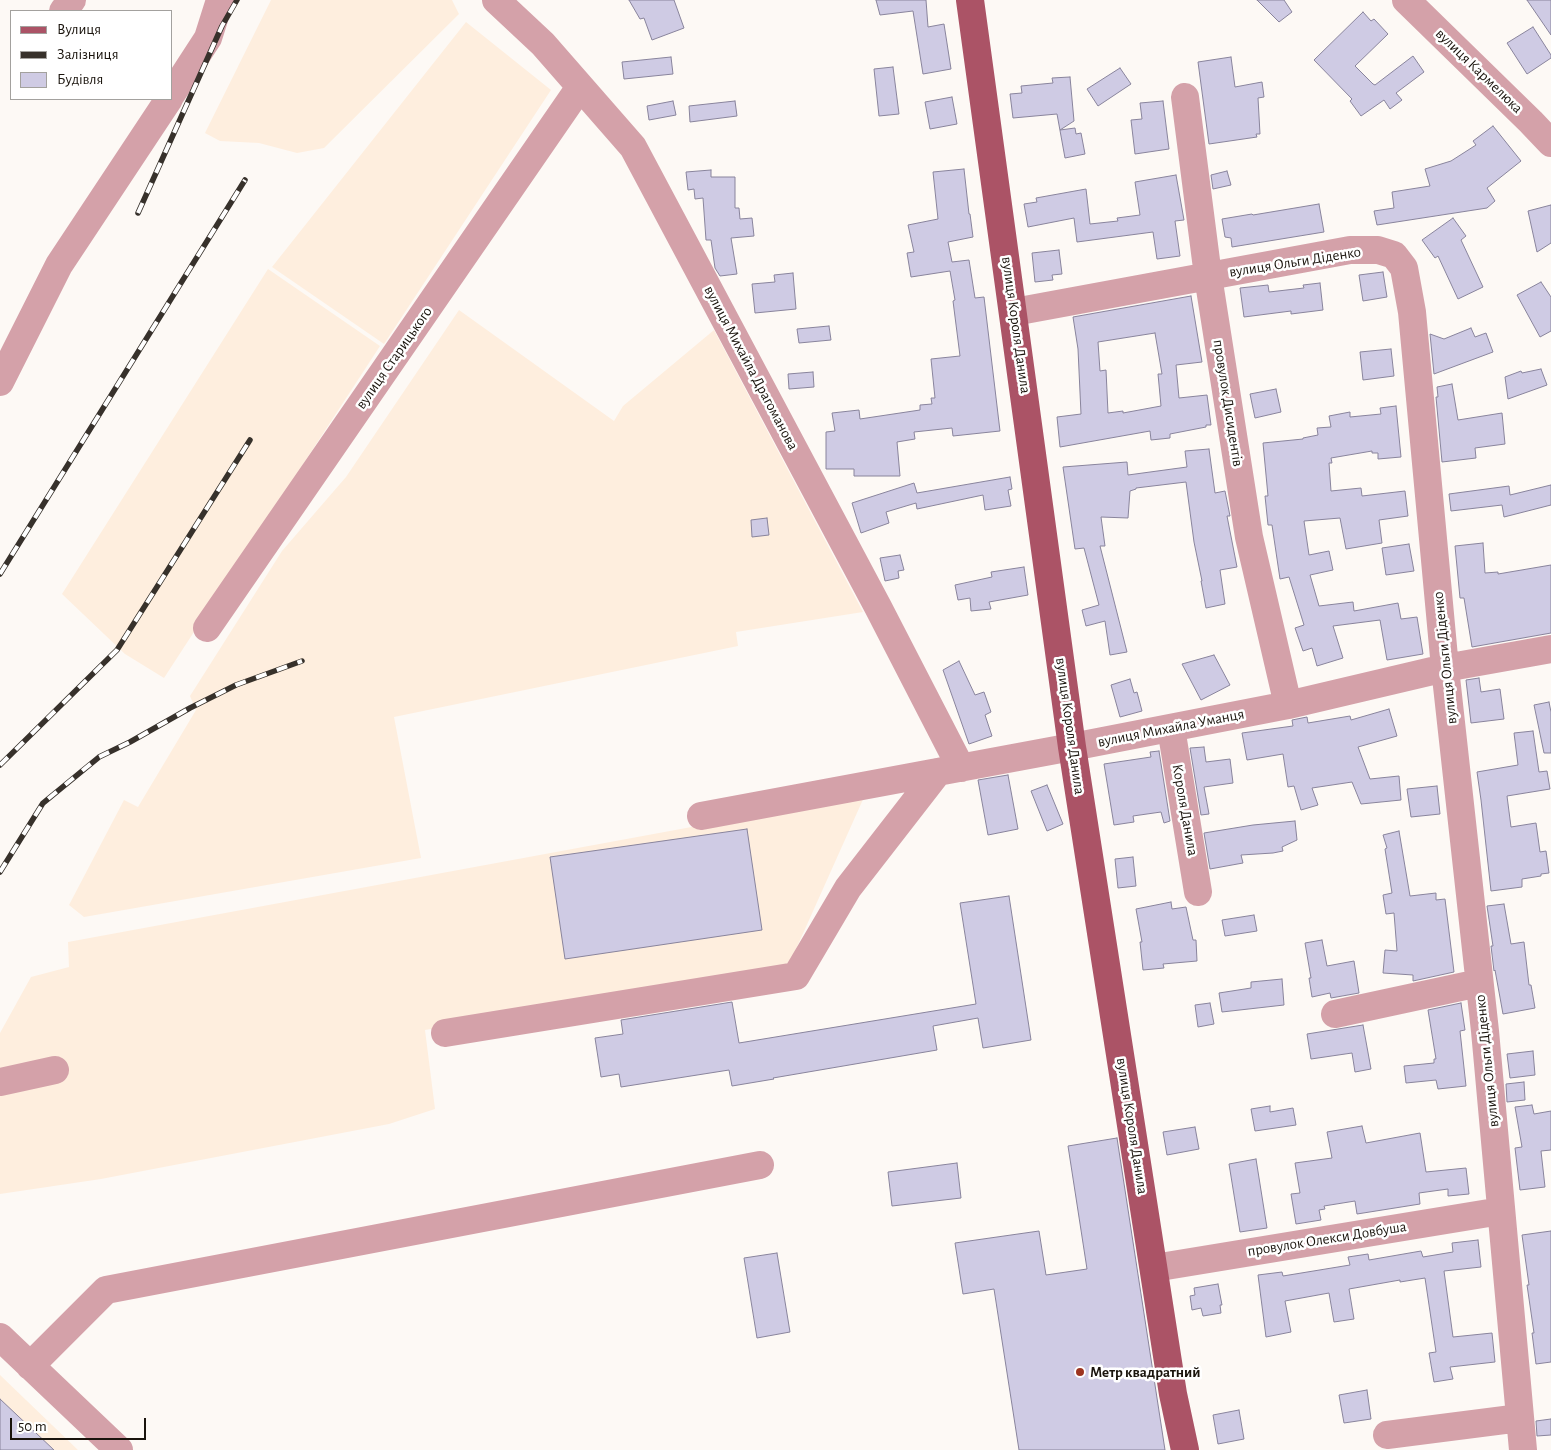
<!DOCTYPE html>
<html>
<head>
<meta charset="utf-8">
<style>
  body { margin:0 }
  #map { position:relative; width:1551px; height:1450px; overflow:hidden; background:#fdf9f5; font-family:"Alegreya Sans",sans-serif }
  canvas { display:block }
  .legend { position:absolute; left:10px; top:10px; width:162px; height:90px; box-sizing:border-box; background:#fff; border:1px solid #a3a19e; margin:0; padding:6px 9px; list-style:none; font-size:15px; color:#1a140d }
  .legend li { display:flex; align-items:center; gap:10px; height:25px }
  .legend b { width:25px; border:1px solid #a3a19e }
  .scale { position:absolute; left:10px; top:1418px; width:136px; height:22px; box-sizing:border-box; border:2px solid #1a140d; border-top:0; padding-left:6px; font-size:15px; line-height:18px; white-space:nowrap; color:#1a140d; -webkit-text-stroke:4px #fff; paint-order:stroke }
</style>
</head>
<body>
<div id="map">
<canvas width="1551" height="1450"></canvas>
<ul class="legend">
<li><b style="height:6px;background:#ab5366"></b>Вулиця</li>
<li><b style="height:6px;background:#37312b"></b>Залізниця</li>
<li><b style="height:14px;background:#cfcbe4"></b>Будівля</li>
</ul>
<div class="scale">50 m</div>
</div>
<script>
const c = document.querySelector('canvas').getContext('2d');
c.lineJoin = 'round';
function fill(path, color) {
  c.fillStyle = color;
  c.fill(path, 'evenodd');
}
function poly(rows) {
  const path = new Path2D();
  for (const r of rows) {
    path.moveTo(r[0], r[1]);
    for (let i = 2; i < r.length; i += 2) path.lineTo(r[i], r[i + 1]);
  }
  return path;
}
function strokePath(path, color, width, dash) {
  c.strokeStyle = color;
  c.lineWidth = width;
  c.lineCap = dash ? 'butt' : 'round';
  c.setLineDash(dash || []);
  c.stroke(path);
}
function label(font, color, halo, rows, align = 'center') {
  c.font = font + ' "Alegreya Sans",sans-serif';
  c.lineWidth = 5;
  c.setLineDash([]);
  c.textBaseline = 'middle';
  c.strokeStyle = halo;
  c.fillStyle = color;
  for (const [text, x, y, turn = 0] of rows) {
    c.save();
    c.translate(x, y);
    c.rotate((+turn || 0) * Math.PI / 180);
    c.textAlign = isNaN(turn) ? turn : align;
    if (halo) c.strokeText(text, 0, 0);
    c.fillText(text, 0, 0);
    c.restore();
  }
}
fill(poly([
  [271,0,452,0,459,14,324,148,297,153,259,143,220,141,205,133],
  [466,22,551,90,384,344,272,267],
  [268,269,380,346,164,678,125,654,62,594],
  [459,310,614,421,623,406,714,330,863,612,736,632,738,646,394,717,421,858,84,917,69,905,124,800,138,807,196,710,190,696,282,551,346,477],
  [865,795,788,967,425,1030,435,1109,389,1124,101,1179,0,1194,0,1033,31,977,69,967,68,942],
  [0,1375,78,1450,0,1450]
]), '#feeede');
const building = poly([
  [629,0,674,0,684,28,652,40,644,18,640,19,629,0],
  [876,0,926,0,928,27,944,24,951,69,923,74,913,11,880,15,876,0],
  [1257,0,1284,0,1292,12,1279,22,1257,0],
  [1527,0,1551,0,1551,35,1527,0],
  [1363,12,1371,21,1374,19,1388,34,1355,66,1373,84,1375,85,1413,56,1424,72,1396,93,1402,100,1390,109,1384,100,1361,116,1350,101,1352,99,1314,60,1363,12],
  [1533,27,1551,55,1551,58,1527,74,1507,43,1533,27],
  [671,57,673,74,624,79,622,62,671,57],
  [1231,57,1235,87,1262,82,1264,97,1258,98,1260,134,1256,134,1257,137,1209,144,1198,62,1231,57],
  [893,67,899,114,879,116,874,69,893,67],
  [1120,68,1131,84,1098,106,1087,89,1120,68],
  [1070,77,1074,121,1060,130,1075,128,1076,134,1081,133,1085,154,1065,158,1057,114,1013,118,1010,94,1022,93,1021,86,1053,83,1052,78,1070,77],
  [952,97,957,124,930,129,925,102,952,97],
  [673,101,676,115,649,120,647,106,673,101],
  [735,101,737,116,690,122,689,106,735,101],
  [1163,101,1169,149,1135,154,1131,120,1142,119,1140,103,1163,101],
  [1493,126,1521,161,1487,188,1495,201,1487,208,1377,225,1374,211,1394,208,1392,192,1430,186,1425,169,1451,161,1476,145,1473,141,1493,126],
  [964,169,969,214,970,214,973,237,948,242,952,262,969,260,975,298,984,297,1000,431,953,436,952,428,914,432,915,439,897,442,900,476,854,476,854,469,826,469,826,432,835,431,832,413,859,410,860,419,920,410,920,405,932,404,931,398,935,398,931,359,960,356,953,301,955,300,950,271,911,277,907,253,914,252,908,225,938,219,933,172,964,169],
  [711,170,711,177,735,177,735,208,739,208,740,219,752,218,754,236,731,238,737,274,720,276,715,268,711,240,706,240,703,198,695,199,694,189,688,190,686,172,711,170],
  [1227,171,1231,185,1213,189,1211,175,1227,171],
  [1176,175,1184,220,1175,221,1180,256,1157,259,1153,232,1077,242,1074,218,1028,227,1024,204,1037,202,1036,198,1086,189,1090,224,1118,221,1117,218,1140,215,1135,182,1176,175],
  [1319,204,1324,232,1232,247,1231,238,1225,237,1222,219,1252,214,1253,215,1319,204],
  [1551,205,1551,243,1537,252,1528,211,1551,205],
  [1453,218,1466,236,1461,240,1483,287,1458,299,1438,256,1435,258,1422,240,1453,218],
  [1059,250,1062,274,1052,275,1053,280,1035,282,1032,253,1059,250],
  [1383,272,1387,297,1363,301,1359,275,1383,272],
  [793,273,796,309,755,313,752,284,775,282,774,275,793,273],
  [1541,282,1551,297,1551,331,1540,337,1517,295,1541,282],
  [1320,283,1323,310,1291,314,1291,311,1244,317,1240,288,1268,285,1269,292,1304,288,1303,285,1320,283],
  [1191,296,1202,362,1176,365,1179,398,1207,395,1211,425,1206,425,1206,427,1170,434,1170,438,1151,440,1150,431,1060,447,1057,417,1081,414,1078,349,1073,317,1191,296],
  [1155,333,1162,374,1158,374,1161,406,1123,413,1123,411,1108,413,1106,370,1100,371,1098,342,1155,333],
  [829,326,831,340,799,343,797,329,829,326],
  [1471,328,1475,337,1486,333,1493,352,1434,374,1430,334,1444,339,1471,328],
  [1391,349,1394,376,1363,380,1360,352,1391,349],
  [1541,369,1547,385,1508,399,1505,377,1521,371,1522,373,1541,369],
  [813,372,814,387,789,389,788,374,813,372],
  [1452,384,1458,420,1502,413,1505,444,1475,448,1476,458,1442,462,1436,397,1438,397,1437,387,1452,384],
  [1276,389,1281,412,1255,418,1250,394,1276,389],
  [1396,406,1401,457,1378,459,1378,453,1372,453,1372,451,1331,458,1332,463,1329,463,1331,491,1361,488,1362,496,1405,491,1408,516,1379,520,1382,543,1346,549,1340,518,1304,521,1309,555,1329,551,1333,570,1310,575,1319,606,1353,602,1354,611,1398,603,1401,619,1417,617,1423,654,1387,660,1380,620,1333,626,1343,658,1317,666,1312,648,1303,651,1295,628,1304,625,1289,577,1280,579,1272,525,1268,525,1265,496,1268,496,1263,443,1303,439,1303,438,1318,435,1317,428,1331,427,1329,416,1350,412,1350,417,1381,414,1380,408,1396,406],
  [1209,449,1215,493,1225,491,1230,516,1227,516,1237,567,1220,570,1225,604,1206,608,1201,581,1202,581,1194,542,1186,482,1136,488,1136,489,1130,491,1128,518,1101,517,1105,546,1100,546,1127,652,1110,655,1105,621,1086,626,1082,610,1099,605,1084,548,1075,549,1063,467,1127,462,1128,475,1187,467,1185,451,1209,449],
  [1010,477,1012,489,1008,490,1011,506,985,510,983,495,917,509,916,503,886,512,889,523,861,533,852,503,914,483,917,493,1010,477],
  [1551,485,1551,505,1504,517,1502,505,1451,511,1449,494,1509,486,1510,495,1551,485],
  [767,518,769,535,752,537,751,520,767,518],
  [1483,543,1485,573,1498,572,1498,574,1551,565,1551,633,1472,647,1464,598,1460,598,1455,546,1483,543],
  [1409,544,1414,571,1386,575,1382,548,1409,544],
  [900,555,904,570,898,571,899,578,885,581,880,558,900,555],
  [1024,567,1028,595,989,602,991,609,971,611,970,598,958,600,955,585,992,577,991,572,1024,567],
  [1214,655,1230,685,1201,700,1182,664,1214,655],
  [959,661,975,695,984,692,991,712,985,715,992,736,969,744,943,670,959,661],
  [1479,678,1481,692,1500,689,1504,719,1471,723,1466,680,1479,678],
  [1130,679,1134,693,1137,692,1142,711,1120,717,1111,685,1130,679],
  [1549,702,1551,712,1551,753,1544,753,1534,705,1549,702],
  [1389,709,1397,736,1358,747,1370,779,1399,776,1401,800,1361,804,1352,782,1312,788,1318,805,1301,810,1294,786,1288,787,1283,754,1247,760,1242,733,1293,726,1292,720,1307,717,1308,723,1350,716,1351,720,1389,709],
  [1533,731,1539,772,1547,771,1550,789,1507,796,1511,827,1536,823,1540,852,1546,851,1549,873,1541,874,1541,876,1522,879,1522,887,1491,891,1481,800,1477,772,1518,765,1514,733,1533,731],
  [1204,747,1206,762,1230,759,1233,783,1204,787,1209,814,1201,815,1190,748,1204,747],
  [1159,751,1170,821,1164,823,1161,812,1133,816,1134,822,1114,825,1104,764,1151,757,1150,752,1159,751],
  [1008,775,1018,829,988,835,978,780,1008,775],
  [1047,785,1063,824,1047,831,1031,791,1047,785],
  [1437,786,1440,814,1411,817,1407,789,1437,786],
  [1295,821,1297,840,1282,847,1283,851,1273,853,1241,855,1243,863,1210,869,1204,833,1253,825,1295,821],
  [747,829,762,930,565,959,550,857,747,829],
  [1399,831,1410,896,1436,893,1436,900,1445,899,1454,972,1413,981,1413,975,1383,973,1385,950,1397,951,1394,913,1386,914,1383,895,1392,893,1385,849,1387,848,1383,835,1399,831],
  [1133,857,1136,886,1118,888,1115,859,1133,857],
  [1009,896,1031,1040,983,1048,978,1018,933,1026,937,1050,773,1078,774,1079,732,1086,729,1070,621,1087,619,1074,601,1077,595,1038,623,1034,621,1020,732,1002,739,1043,976,1004,960,903,1009,896],
  [1171,902,1172,909,1186,907,1193,940,1196,940,1197,961,1163,964,1164,968,1143,970,1140,942,1142,942,1136,909,1171,902],
  [1504,904,1511,944,1524,942,1529,985,1531,985,1535,1008,1503,1014,1495,970,1494,971,1491,946,1493,946,1487,906,1504,904],
  [1254,915,1257,931,1225,936,1222,920,1254,915],
  [1322,940,1327,966,1354,961,1359,993,1331,998,1330,993,1312,997,1309,978,1311,978,1305,943,1322,940],
  [1282,979,1284,1005,1222,1012,1219,993,1251,988,1251,982,1282,979],
  [1210,1003,1214,1024,1198,1027,1195,1005,1210,1003],
  [1461,1003,1465,1030,1460,1031,1466,1086,1438,1089,1436,1080,1406,1083,1404,1066,1434,1063,1434,1059,1436,1059,1428,1010,1461,1003],
  [1363,1025,1371,1069,1355,1072,1352,1053,1311,1059,1307,1034,1363,1025],
  [1533,1051,1535,1075,1510,1078,1507,1054,1533,1051],
  [1524,1082,1525,1100,1507,1102,1506,1084,1524,1082],
  [1532,1105,1534,1114,1551,1111,1551,1150,1541,1151,1545,1187,1520,1190,1515,1148,1522,1147,1515,1107,1532,1105],
  [1270,1106,1270,1112,1293,1108,1296,1125,1255,1131,1251,1109,1270,1106],
  [1362,1126,1366,1143,1420,1133,1426,1172,1466,1168,1469,1194,1448,1196,1448,1189,1419,1193,1420,1204,1357,1214,1355,1201,1324,1206,1325,1209,1319,1210,1321,1220,1296,1224,1291,1194,1300,1193,1295,1163,1332,1158,1327,1132,1362,1126],
  [1195,1127,1199,1149,1167,1155,1163,1132,1195,1127],
  [1117,1138,1165,1450,1019,1450,994,1289,963,1294,955,1243,1039,1231,1046,1275,1087,1269,1068,1146,1117,1138],
  [1256,1159,1267,1228,1240,1232,1229,1164,1256,1159],
  [957,1163,961,1198,892,1206,888,1172,957,1163],
  [1551,1231,1551,1362,1536,1364,1532,1333,1534,1333,1527,1285,1529,1285,1522,1235,1551,1231],
  [1478,1240,1481,1267,1444,1271,1453,1337,1492,1333,1495,1362,1450,1367,1453,1379,1434,1382,1429,1353,1436,1352,1425,1278,1400,1282,1400,1280,1349,1289,1354,1319,1334,1322,1329,1293,1285,1301,1291,1332,1266,1337,1258,1275,1282,1272,1283,1276,1350,1265,1348,1257,1368,1254,1369,1260,1421,1251,1423,1257,1453,1252,1452,1243,1478,1240],
  [777,1253,790,1332,757,1338,744,1258,777,1253],
  [1218,1284,1222,1305,1220,1305,1221,1313,1203,1316,1201,1308,1192,1310,1190,1296,1195,1295,1194,1288,1218,1284],
  [1367,1390,1371,1419,1344,1423,1339,1395,1367,1390],
  [0,1399,54,1450,0,1450,0,1399],
  [1239,1410,1244,1439,1218,1444,1213,1415,1239,1410],
  [1551,1419,1551,1435,1537,1436,1536,1421,1551,1419]
]);
fill(building, '#cfcbe4');
strokePath(building, '#89849c', 1);
strokePath(poly([
  [496,0,543,44,633,147,878,607,961,768],
  [1406,0,1531,122,1551,143],
  [63,11,72,0],
  [171,95,208,38,220,0],
  [1185,97,1208,276,1249,537,1288,705],
  [1014,312,1350,250,1378,250,1394,255,1404,268,1412,312,1445,668,1485,1031,1523,1450],
  [0,382,59,265,169,99],
  [207,628,580,87],
  [1171,728,1198,892],
  [701,816,1072,747,1288,705,1445,668,1551,649],
  [1335,1014,1479,983],
  [445,1033,796,976,848,888,938,772],
  [0,1082,55,1070],
  [1154,1268,1501,1211],
  [0,1337,119,1450],
  [30,1366,106,1290,760,1165],
  [1387,1435,1520,1418]
]), '#d4a1a9', 28);
strokePath(poly([
  [970,0,1072,747,1173,1394,1185,1450]
]), '#ab5366', 28);
const rail = poly([
  [138,213,222,26,237,0],
  [0,574,245,180],
  [0,765,117,650,250,440],
  [0,872,43,803,99,757,130,742,190,708,236,685,302,661]
]);
strokePath(rail, '#37312b', 5.5);
strokePath(rail, '#fff', 4, [11]);
for (const [x, y, r, color] of [
  [1080,1372,5,"#9d341f"]
]) {
  const dot = new Path2D();
  dot.arc(x, y, r, 0, 2 * Math.PI);
  c.fillStyle = color;
  c.fill(dot);
  strokePath(dot, '#fff', 2);
}
label('15px', '#1a140d', '#fff', [
  ["вулиця Кармелюка",1479,71,44],
  ["вулиця Ольги Діденко",1295,262,-9],
  ["вулиця Короля Данила",1016,325,82],
  ["вулиця Старицького",394,358,-55],
  ["вулиця Михайла Драгоманова",751,368,62],
  ["провулок Дисидентів",1228,403,81],
  ["вулиця Ольги Діденко",1445,658,-96],
  ["вулиця Короля Данила",1070,726,82],
  ["вулиця Михайла Уманця",1171,728,-11],
  ["Короля Данила",1185,810,80],
  ["вулиця Ольги Діденко",1487,1061,-96],
  ["вулиця Короля Данила",1132,1126,81],
  ["провулок Олекси Довбуша",1327,1239,-9]
]);
label('bold 15px', '#1a140d', '#fff', [
  ["Метр квадратний",1090,1372]
], 'left');
</script>
</body>
</html>
